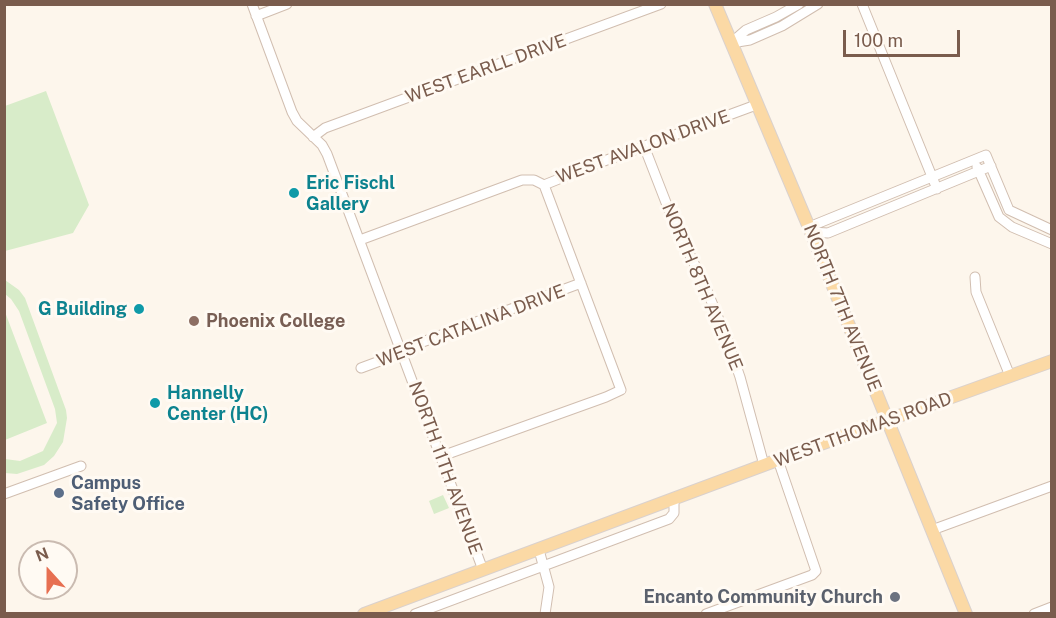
<!DOCTYPE html>
<html>
<head>
<meta charset="utf-8">
<style>
  body { margin:0 }
  #map { position:relative; width:1056px; height:618px; overflow:hidden; background:#fdf6ec; font-family:"Public Sans",sans-serif }
  canvas { display:block }
  .frame { position:absolute; inset:0; border:6px solid #7a5c4d; pointer-events:none }
  .north { position:absolute; left:18px; top:540px; width:60px; height:60px; box-sizing:border-box; background:#fffaf3; border:2px solid #cabbb1; border-radius:50%; rotate:339deg; font-size:16px; font-weight:700; line-height:24px; text-align:center; color:#7a5c4d }
  .north::after { content:''; display:block; margin:auto; width:21px; height:27px; background:#e76f51; clip-path:polygon(50% 0,100% 100%,50% 72%,0 100%) }
  .scale { position:absolute; left:843px; top:30px; width:117px; height:27px; box-sizing:border-box; border:3px solid #7a5c4d; border-top:0; padding-left:8px; font-size:18px; line-height:21px; white-space:nowrap; color:#7a5c4d; -webkit-text-stroke:4px #fffaf3; paint-order:stroke }
</style>
</head>
<body>
<div id="map">
<canvas width="1056" height="618"></canvas>
<div class="frame"></div>
<div class="north">N</div>
<div class="scale">100 m</div>
</div>
<script>
const c = document.querySelector('canvas').getContext('2d');
c.lineJoin = 'round';
function fill(path, color) {
  c.fillStyle = color;
  c.fill(path, 'evenodd');
}
function poly(rows) {
  const path = new Path2D();
  for (const r of rows) {
    path.moveTo(r[0], r[1]);
    for (let i = 2; i < r.length; i += 2) path.lineTo(r[i], r[i + 1]);
  }
  return path;
}
function strokePath(path, color, width, dash) {
  c.strokeStyle = color;
  c.lineWidth = width;
  c.lineCap = dash ? 'butt' : 'round';
  c.setLineDash(dash || []);
  c.stroke(path);
}
function label(font, color, halo, rows, align = 'center') {
  c.font = font + ' "Public Sans",sans-serif';
  c.lineWidth = 6;
  c.setLineDash([]);
  c.textBaseline = 'middle';
  c.strokeStyle = halo;
  c.fillStyle = color;
  for (const [text, x, y, turn = 0] of rows) {
    c.save();
    c.translate(x, y);
    c.rotate((+turn || 0) * Math.PI / 180);
    c.textAlign = isNaN(turn) ? turn : align;
    if (halo) c.strokeText(text, 0, 0);
    c.fillText(text, 0, 0);
    c.restore();
  }
}
fill(poly([
  [46,91,89,205,73,233,5,251,5,106],
  [5,280,19,290,25,298,66,410,67,418,63,442,54,456,44,465,17,474,5,473,5,459,20,461,43,451,57,423,55,409,19,311,11,299,5,294],
  [5,312,47,423,5,440,4,440],
  [443,495,449,508,434,514,429,501]
]), '#d8ecc9');
const minor = poly([
  [252,4,292,112,297,121,322,145,327,154,483,570],
  [862,4,937,189],
  [256,16,287,4],
  [731,43,750,40,782,26,818,4],
  [731,43,746,30,776,17,799,4],
  [313,137,325,128,661,4],
  [644,146,672,218,706,288,726,337,740,377,764,465],
  [977,167,999,217,1012,227,1052,244],
  [544,185,596,164,756,105],
  [809,227,986,155,1009,210,1052,230],
  [811,232,828,233,991,166],
  [360,240,522,180,534,180,544,185],
  [975,277,976,292,1010,376],
  [361,368,388,358,401,350,581,283],
  [442,456,606,397,621,390,544,185],
  [4,494,81,466],
  [932,530,1052,486],
  [539,550,549,587,545,614],
  [415,614,669,519,674,513,674,498],
  [706,614,812,575,816,571,778,460],
  [1034,614,1052,607]
]);
const major = poly([
  [715,4,811,232,966,614],
  [364,614,807,449,1052,361]
]);
strokePath(minor, '#d1beb0', 11);
strokePath(major, '#dad1cd', 14);
strokePath(minor, '#fff', 9);
strokePath(major, '#fbd9a5', 12);
for (const [x, y, r, color] of [
  [294,193,6,"#0f9aa8"],
  [139,309,6,"#0f9aa8"],
  [194,321,6,"#8d6e63"],
  [155,403,6,"#0f9aa8"],
  [59,493,6,"#5c6f8a"],
  [895,597,6,"#6b7280"]
]) {
  const dot = new Path2D();
  dot.arc(x, y, r, 0, 2 * Math.PI);
  c.fillStyle = color;
  c.fill(dot);
  strokePath(dot, '#fffaf3', 2);
}
label('18px', '#7a5c4d', '#fffaf3', [
  ["WEST EARLL DRIVE",486,69,-20],
  ["WEST AVALON DRIVE",643,147,-20],
  ["NORTH 8TH AVENUE",702,287,67],
  ["NORTH 7TH AVENUE",842,308,68],
  ["WEST CATALINA DRIVE",471,326,-21],
  ["WEST THOMAS ROAD",863,430,-20],
  ["NORTH 11TH AVENUE",445,468,70]
]);
label('bold 18px', '#0d838f', '#fffaf3', [
  ["Eric Fischl",306,183],
  ["Gallery",306,204],
  ["G Building",127,309,"right"],
  ["Hannelly",167,393],
  ["Center (HC)",167,414]
], 'left');
label('bold 18px', '#785e54', '#fffaf3', [
  ["Phoenix College",206,321]
], 'left');
label('bold 18px', '#4e5e75', '#fffaf3', [
  ["Campus",71,483],
  ["Safety Office",71,504]
], 'left');
label('bold 18px', '#5b616d', '#fffaf3', [
  ["Encanto Community Church",883,597]
], 'right');
</script>
</body>
</html>
